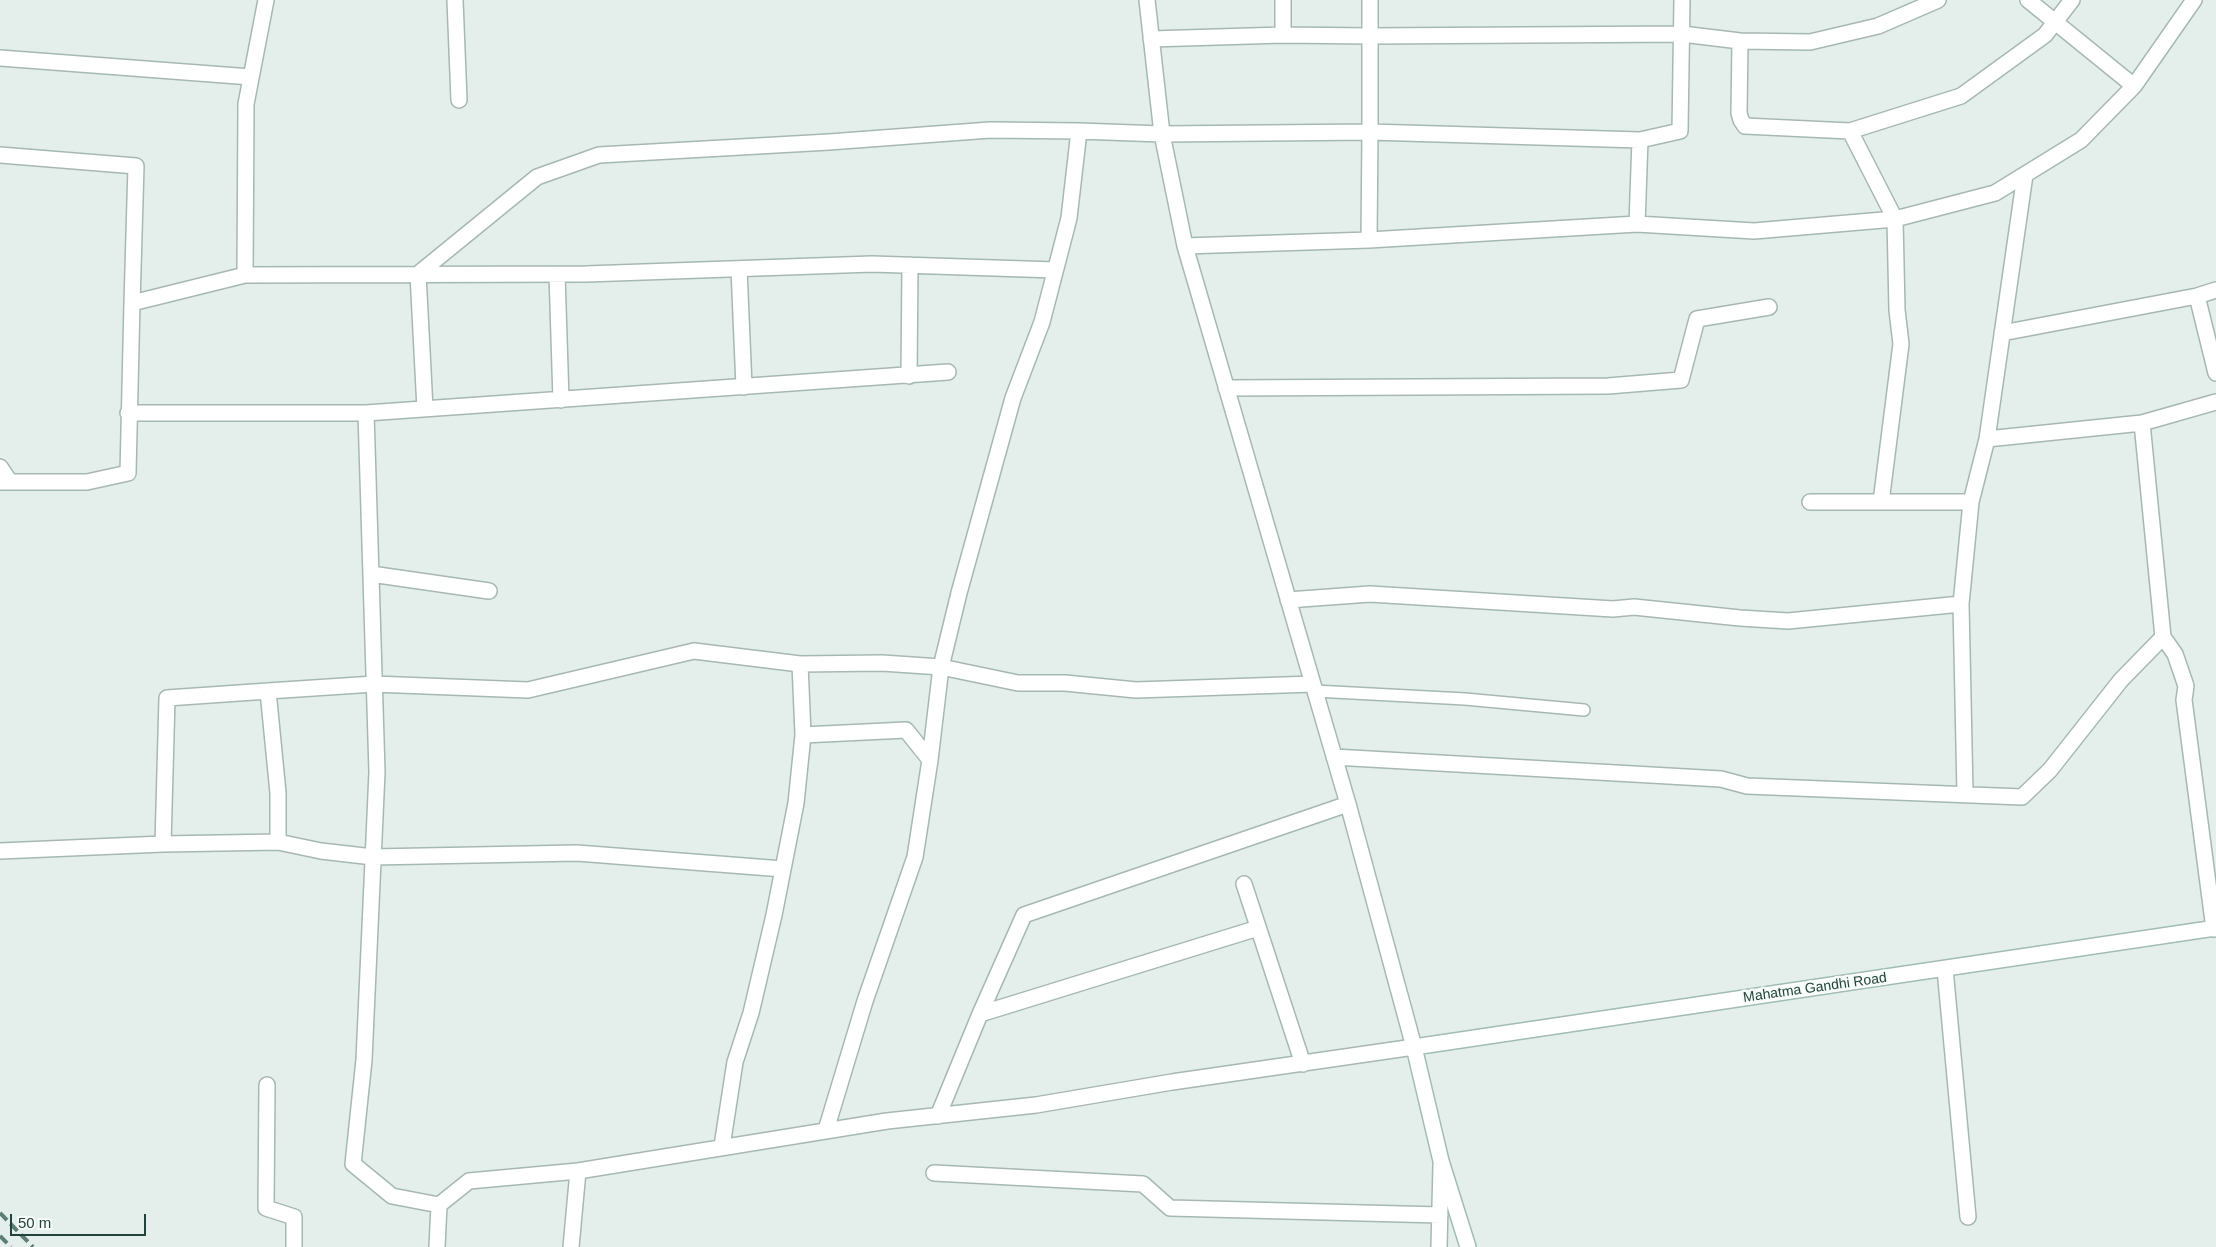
<!DOCTYPE html>
<html>
<head>
<meta charset="utf-8">
<style>
  body { margin:0 }
  #map { position:relative; width:2216px; height:1247px; overflow:hidden; background:#e4efeb; font-family:Helvetica,sans-serif }
  canvas { display:block }
  .scale { position:absolute; left:10px; top:1214px; width:136px; height:22px; box-sizing:border-box; border:2px solid #21433c; border-top:0; padding-left:6px; font-size:15px; line-height:18px; white-space:nowrap; color:#21433c; -webkit-text-stroke:4px #f6fbf8; paint-order:stroke }
</style>
</head>
<body>
<div id="map">
<canvas width="2216" height="1247"></canvas>
<div class="scale">50 m</div>
</div>
<script>
const c = document.querySelector('canvas').getContext('2d');
c.lineJoin = 'round';
function poly(rows) {
  const path = new Path2D();
  for (const r of rows) {
    path.moveTo(r[0], r[1]);
    for (let i = 2; i < r.length; i += 2) path.lineTo(r[i], r[i + 1]);
  }
  return path;
}
function strokePath(path, color, width, dash) {
  c.strokeStyle = color;
  c.lineWidth = width;
  c.lineCap = dash ? 'butt' : 'round';
  c.setLineDash(dash || []);
  c.stroke(path);
}
function label(font, color, halo, rows, align = 'center') {
  c.font = font + ' Helvetica,sans-serif';
  c.lineWidth = 5;
  c.setLineDash([]);
  c.textBaseline = 'middle';
  c.strokeStyle = halo;
  c.fillStyle = color;
  for (const [text, x, y, turn = 0] of rows) {
    c.save();
    c.translate(x, y);
    c.rotate((+turn || 0) * Math.PI / 180);
    c.textAlign = isNaN(turn) ? turn : align;
    if (halo) c.strokeText(text, 0, 0);
    c.fillText(text, 0, 0);
    c.restore();
  }
}
const lane = poly([
  [1315,691,1465,699,1584,710]
]);
const street = poly([
  [266,0,246,104,245,275,586,274,872,264,1055,270],
  [455,0,459,100],
  [1283,0,1283,35,1370,36,1370,132,1640,140],
  [1370,0,1370,36,1682,34,1740,41,1810,42,1878,26,1938,0],
  [2028,0,2134,86],
  [1151,39,1283,35],
  [1740,41,1739,113,1741,120,1745,126,1850,131,1961,96,2045,35,2072,0],
  [0,58,251,77],
  [1850,131,1895,219,1897,310,1901,344,1881,502,1971,502,1961,604,1965,793],
  [0,155,136,166,132,303],
  [1637,224,1754,231,1895,219,1995,193,2081,140,2134,86,2194,0],
  [1185,246,1369,240,1637,224,1640,140,1680,131,1682,0],
  [739,269,744,387],
  [557,274,561,400],
  [2197,296,2216,373],
  [2002,333,2197,296,2216,290],
  [909,376,910,265],
  [1226,388,1608,386,1681,380,1697,319,1769,307],
  [425,409,418,274,537,177,599,155,829,142,990,130,1079,131],
  [128,413,366,413,377,772,364,1060,353,1164,392,1196,439,1205],
  [366,413,948,372],
  [2142,423,2163,637,2175,654,2186,686,2184,700,2214,929],
  [1987,439,2142,423,2216,402],
  [0,467,10,482],
  [0,482,87,482,128,473,132,303,245,275],
  [1810,502,1881,502],
  [1971,502,1987,439,2025,175],
  [371,574,489,591],
  [1288,600,1370,594,1613,609,1634,607,1740,618,1788,621,1961,604],
  [1334,757,1721,779,1747,786,2022,797,2050,770,2121,680,2163,637],
  [930,760,941,667,1018,683,1065,683,1136,690,1313,684],
  [278,842,321,851,373,857,577,853,783,869],
  [163,844,167,698,268,691],
  [0,851,163,844,278,842,278,793,268,691,374,684,528,690,694,651,800,664],
  [1244,884,1303,1064],
  [1945,969,1968,1217],
  [980,1014,1024,915,1348,804],
  [267,1085,266,1208,294,1217,294,1247],
  [938,1116,980,1014,1258,928],
  [826,1130,865,1001,915,857,930,760,906,730,803,735,800,664,882,663,941,667,959,593,1013,398,1042,322,1069,218,1079,131,1162,134,1370,132,1369,240],
  [722,1146,735,1062,751,1013,774,915,796,803,803,735],
  [934,1173,1143,1184,1170,1208,1440,1215],
  [437,1247,439,1205,469,1181,578,1171,887,1121,1036,1105,1172,1082,1414,1047,1348,804,1185,246,1162,134,1147,0],
  [571,1247,578,1171],
  [1439,1247,1441,1165]
]);
const secondary = poly([
  [1468,1247,1441,1161,1414,1047,2216,928]
]);
strokePath(lane, '#a6b8b3', 14);
strokePath(street, '#a6b8b3', 18);
strokePath(secondary, '#a1bcb4', 18);
strokePath(lane, '#fff', 11);
strokePath(street, '#fff', 15);
strokePath(secondary, '#fff', 15);
strokePath(poly([
  [0,1213,33,1247],
  [0,1236,11,1247]
]), '#5c7e77', 4, [10, 5]);
label('14px', '#21433c', '#f6fbf8', [
  ["Mahatma Gandhi Road",1815,988,-8]
]);
</script>
</body>
</html>
